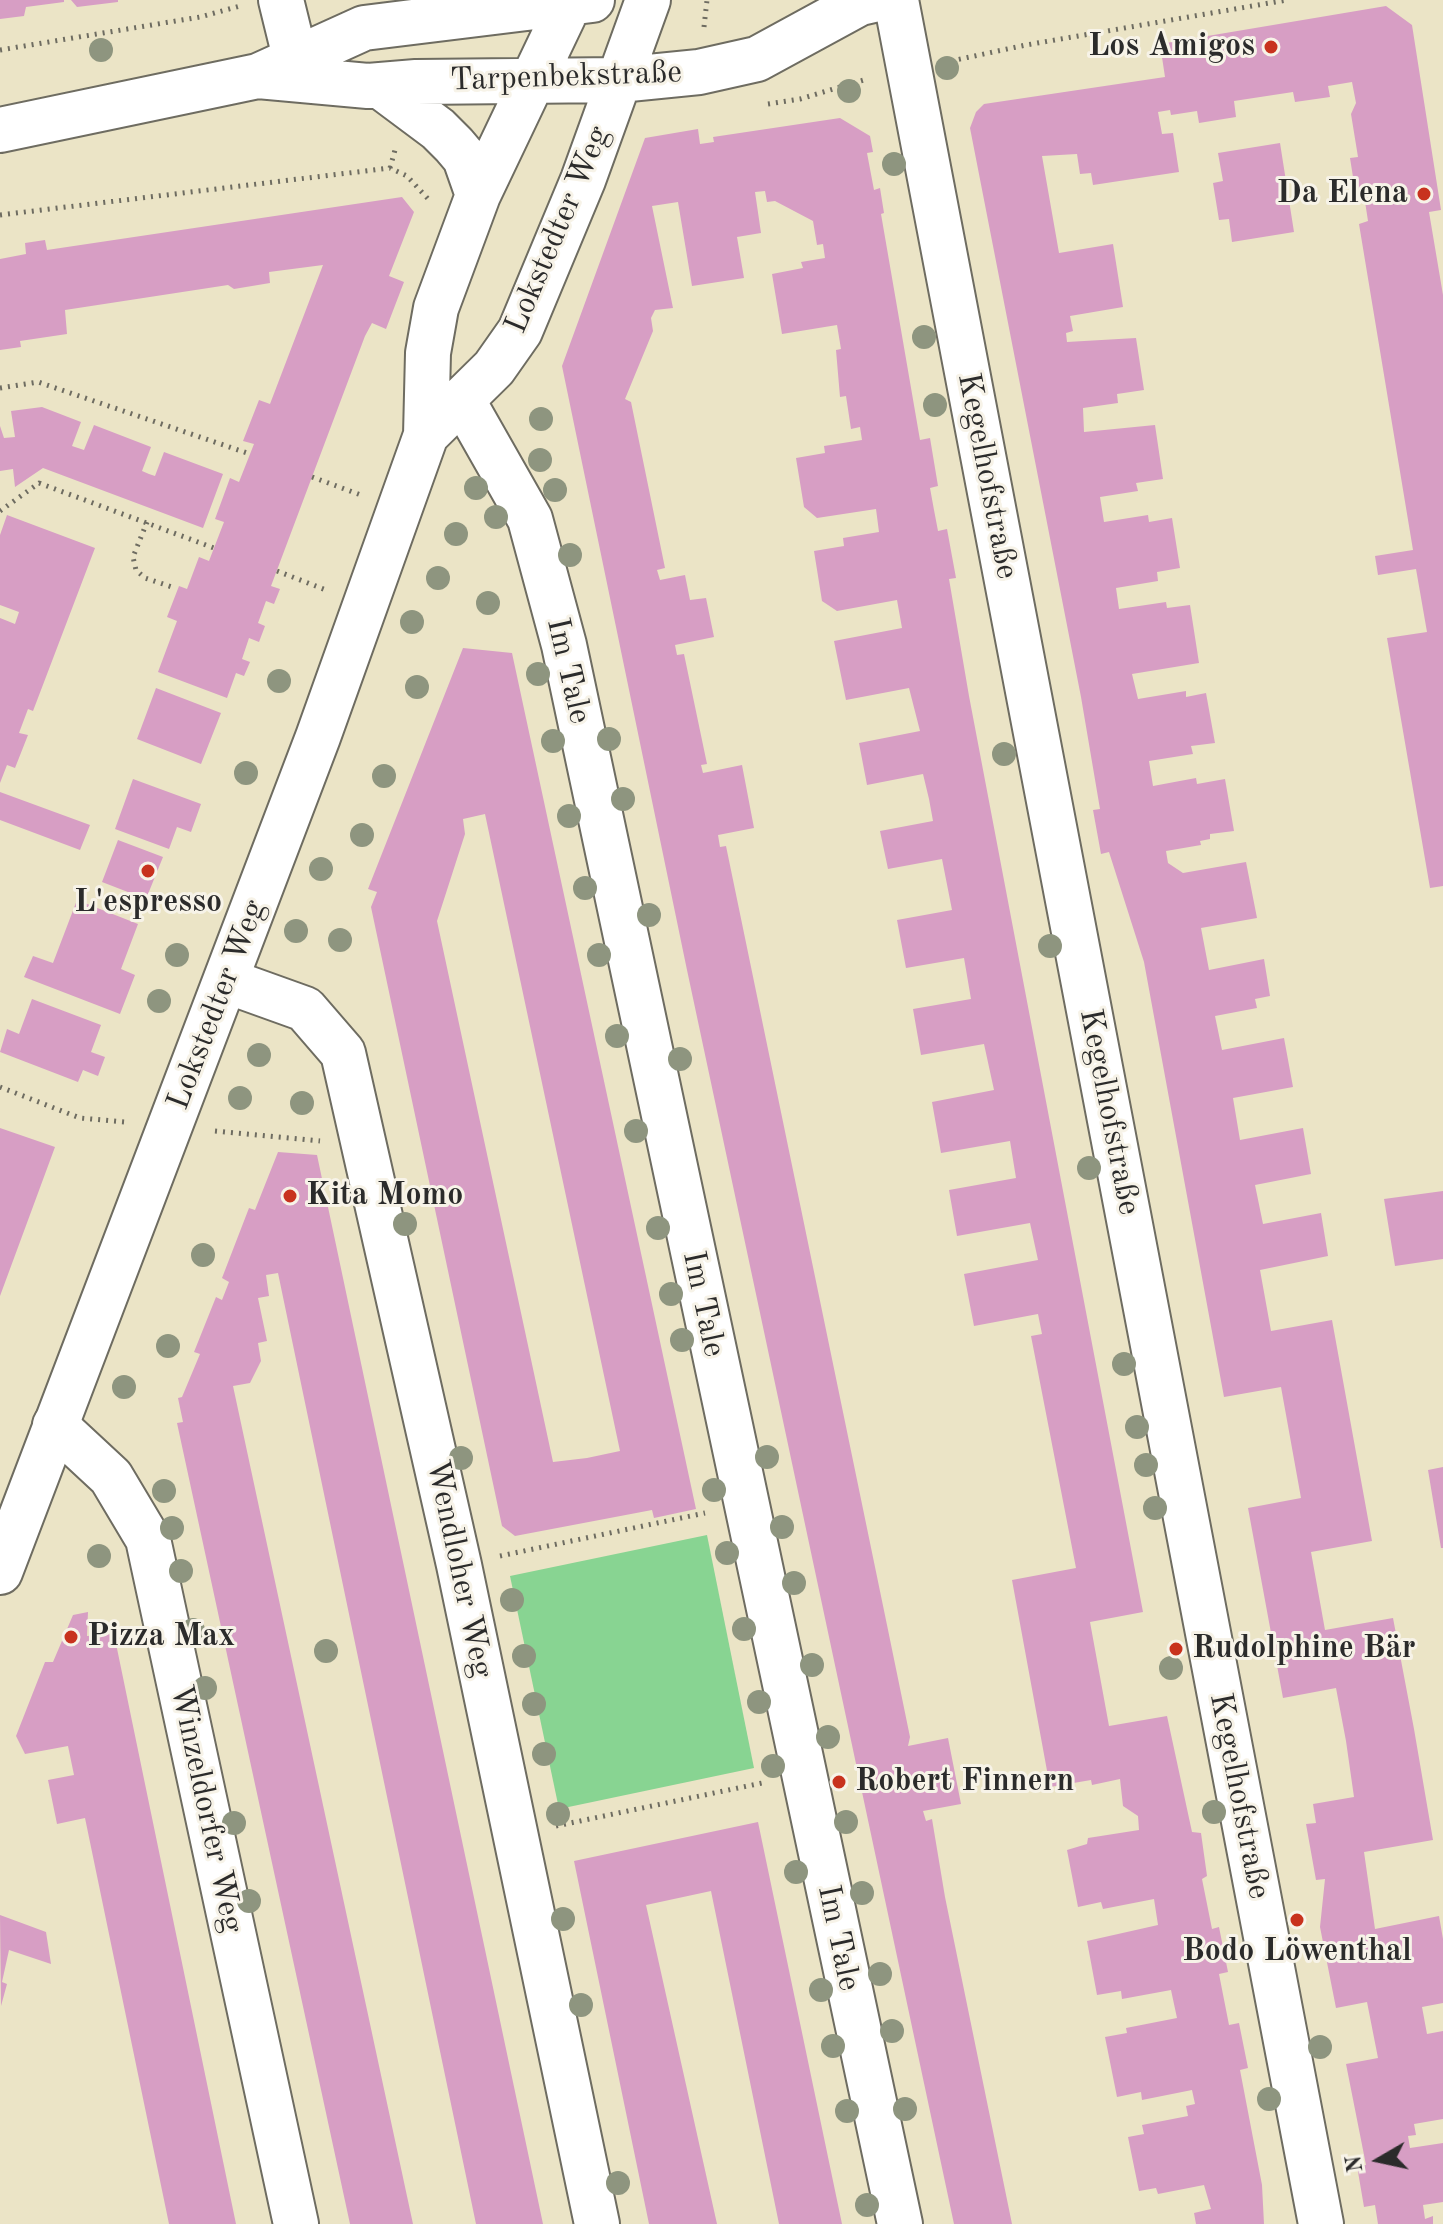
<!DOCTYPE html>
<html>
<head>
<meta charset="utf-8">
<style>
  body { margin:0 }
  #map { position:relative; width:1443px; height:2224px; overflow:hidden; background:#ebe4c6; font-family:"Old Standard TT",serif }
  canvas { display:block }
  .north { position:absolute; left:1339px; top:2120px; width:80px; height:80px; -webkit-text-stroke:6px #f7f3e8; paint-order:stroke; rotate:261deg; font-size:22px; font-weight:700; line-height:32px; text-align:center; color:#2b2b2b }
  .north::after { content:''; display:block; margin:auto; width:28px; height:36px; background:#2b2b2b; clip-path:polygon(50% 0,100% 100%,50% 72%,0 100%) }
</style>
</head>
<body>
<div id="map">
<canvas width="1443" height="2224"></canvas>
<div class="north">N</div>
</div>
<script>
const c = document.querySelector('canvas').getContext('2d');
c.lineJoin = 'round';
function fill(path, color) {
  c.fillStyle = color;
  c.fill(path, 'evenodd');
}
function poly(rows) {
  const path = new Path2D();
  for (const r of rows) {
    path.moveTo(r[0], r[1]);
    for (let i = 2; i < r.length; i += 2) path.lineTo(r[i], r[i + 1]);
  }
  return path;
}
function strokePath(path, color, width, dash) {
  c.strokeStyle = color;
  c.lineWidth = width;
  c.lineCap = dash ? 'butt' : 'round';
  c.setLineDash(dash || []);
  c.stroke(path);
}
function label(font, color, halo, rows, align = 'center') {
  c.font = font + ' "Old Standard TT",serif';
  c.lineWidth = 6;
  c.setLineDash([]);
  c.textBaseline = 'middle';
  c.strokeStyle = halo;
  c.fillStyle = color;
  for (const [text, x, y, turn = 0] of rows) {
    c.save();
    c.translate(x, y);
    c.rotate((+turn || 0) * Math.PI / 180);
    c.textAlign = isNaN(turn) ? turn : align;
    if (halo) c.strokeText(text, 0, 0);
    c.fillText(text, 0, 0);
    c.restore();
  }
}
fill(poly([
  [707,1535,754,1768,559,1809,510,1576]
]), '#88d492');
fill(poly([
  [0,0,64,0,64,2,26,7,24,16,0,19],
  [71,0,118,0,118,2,77,7],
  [1386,6,1412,25,1441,210,1429,212,1443,295,1443,886,1430,888,1387,638,1427,632,1416,569,1378,575,1375,556,1413,550,1359,224,1368,221,1364,195,1356,196,1350,158,1358,157,1351,114,1356,103,1352,82,1328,86,1330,97,1295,102,1293,92,1234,101,1236,117,1199,123,1197,111,1171,115,1170,110,1158,112,1162,134,1173,133,1179,172,1093,185,1091,173,1080,174,1077,154,1042,156,1059,253,1113,244,1123,307,1070,316,1073,331,1066,333,1067,342,1136,338,1144,390,1117,394,1118,403,1083,408,1084,432,1155,425,1163,479,1136,483,1138,491,1100,497,1104,522,1148,515,1149,522,1172,518,1180,568,1157,572,1158,581,1116,588,1119,609,1166,602,1167,608,1190,605,1199,663,1132,674,1138,699,1186,691,1186,697,1206,693,1215,743,1191,746,1193,754,1149,761,1153,786,1196,778,1197,784,1225,779,1234,831,1210,834,1210,839,1200,841,1201,845,1166,851,1168,863,1183,873,1246,862,1257,918,1201,928,1209,970,1264,959,1270,996,1255,999,1257,1008,1215,1016,1222,1050,1284,1038,1293,1087,1233,1098,1240,1140,1303,1128,1311,1174,1255,1185,1263,1224,1321,1213,1328,1256,1260,1270,1271,1331,1332,1320,1372,1541,1311,1552,1325,1630,1393,1618,1414,1729,1433,1840,1364,1852,1375,1929,1439,1916,1443,1939,1443,2003,1422,2007,1427,2034,1443,2031,1443,2119,1414,2124,1416,2135,1408,2136,1410,2148,1443,2143,1443,2202,1423,2205,1425,2219,1433,2216,1433,2224,1378,2224,1375,2205,1364,2207,1357,2166,1366,2165,1346,2064,1378,2058,1367,2002,1336,2008,1320,1927,1325,1879,1316,1880,1306,1824,1316,1823,1313,1804,1354,1797,1346,1741,1336,1688,1283,1698,1248,1508,1301,1498,1281,1387,1224,1397,1144,962,1109,852,1101,854,1093,810,1100,809,1081,697,970,128,976,112,984,104,1165,77,1160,44],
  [840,118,870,136,873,152,867,153,874,190,880,188,884,213,881,214,920,440,930,438,938,486,930,488,934,510,938,531,947,529,956,578,949,579,969,696,1143,1612,1090,1622,1109,1726,1167,1716,1192,1832,1201,1833,1207,1876,1202,1879,1212,1929,1219,1927,1228,1972,1219,1974,1229,2025,1239,2023,1248,2068,1240,2070,1262,2185,1264,2224,1196,2224,1194,2213,1211,2209,1204,2185,1158,2194,1156,2188,1139,2191,1128,2137,1144,2134,1142,2125,1188,2116,1186,2106,1195,2104,1192,2090,1142,2100,1141,2092,1117,2097,1105,2037,1127,2033,1126,2028,1177,2018,1171,1990,1122,1999,1121,1991,1097,1995,1087,1941,1158,1925,1154,1899,1103,1909,1101,1902,1078,1907,1067,1850,1087,1844,1088,1838,1139,1830,1138,1816,1123,1806,1120,1779,1092,1785,1091,1780,1050,1787,1012,1580,1076,1568,1031,1336,1042,1334,1038,1314,974,1326,964,1274,1038,1260,1030,1223,957,1236,949,1190,1016,1178,1010,1141,941,1153,932,1102,994,1090,984,1044,921,1055,913,1009,971,999,964,958,906,968,897,920,952,910,942,859,888,869,880,831,933,821,929,799,923,774,867,785,859,743,920,731,909,688,846,700,834,641,902,628,897,600,837,611,822,601,814,551,844,546,843,538,879,532,876,509,817,518,804,507,796,458,825,453,824,446,862,440,860,427,851,429,846,396,840,397,836,350,841,349,837,325,782,334,772,274,803,268,801,262,825,258,823,244,817,245,813,221,775,201,767,202,765,191,755,192,761,233,737,237,744,278,692,286,678,202,652,206,673,308,655,310,651,318,653,331,625,399,631,402,665,568,657,570,660,580,685,575,690,600,706,598,714,637,675,645,677,655,684,654,707,764,701,765,703,773,742,765,754,828,718,835,720,847,726,846,887,1625,910,1737,908,1746,948,1738,961,1804,923,1811,926,1821,932,1819,945,1897,1012,2224,954,2224,687,970,562,366,645,138,698,129,700,144,714,142,713,137],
  [1280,143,1294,232,1232,242,1229,219,1219,220,1213,183,1223,181,1218,153],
  [402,197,414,212,389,276,404,282,386,329,372,323,365,336,271,586,280,589,274,604,266,601,258,623,265,626,259,642,249,638,242,659,250,662,244,676,236,673,227,698,158,672,177,621,167,617,179,586,187,589,199,557,209,561,224,522,215,519,222,500,230,478,239,482,254,444,243,441,259,400,270,404,323,265,269,272,270,283,234,289,228,285,65,310,67,334,20,341,21,347,0,350,0,259,26,254,25,243,45,240,47,250],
  [42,407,81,422,72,446,84,450,94,425,151,447,142,471,149,474,155,476,164,452,223,474,203,528,43,468,15,487,13,469,0,471,0,426,4,438,15,437,11,411],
  [7,515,95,548,33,711,28,709,19,733,28,735,15,768,7,765,0,783,0,618,15,624,19,612,0,605,0,535],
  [463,648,512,653,696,1509,654,1518,652,1510,515,1536,502,1526,371,907,377,892,368,889],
  [485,814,620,1451,587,1458,553,1462,437,921,465,834,463,819],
  [156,688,221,713,201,764,137,739],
  [133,779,201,804,191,832,177,827,169,849,115,829],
  [0,792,90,825,80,850,0,820],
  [118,840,163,857,146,899,102,882],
  [77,900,138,924,121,969,135,975,120,1014,24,977,33,956,53,963],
  [32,999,101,1025,91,1052,105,1057,98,1076,83,1070,78,1082,0,1052,7,1029,19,1034],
  [0,1128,55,1147,0,1296],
  [278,1152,317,1155,543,2224,476,2224,278,1273,266,1275,269,1296,258,1298,267,1341,258,1343,261,1361,250,1383,233,1386,413,2224,350,2224,177,1423,183,1422,178,1398,182,1397,200,1354,194,1352,216,1297,222,1300,229,1282,222,1278,249,1208,255,1210],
  [1443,1191,1443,1259,1395,1266,1384,1199],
  [1443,1467,1443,1548,1441,1548,1428,1470],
  [88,1612,87,1636,114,1634,236,2224,169,2224,85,1818,57,1824,48,1780,74,1775,68,1746,25,1754,16,1736,45,1662,53,1662,73,1615],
  [758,1822,842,2224,779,2224,711,1891,646,1905,717,2224,649,2224,574,1861],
  [0,1915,46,1932,51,1964,9,1950,2,1982,7,1984,1,2006]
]), '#d79ec4');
const minor = poly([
  [281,0,295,57],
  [896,0,1321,2224],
  [463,401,530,519,564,645,900,2224],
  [227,981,305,1009,343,1053,459,1565,597,2224],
  [55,1425,111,1477,148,1539,296,2224]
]);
const major = poly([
  [258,76,368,86,416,82,619,80,699,72,757,59,860,3,873,0],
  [379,85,438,129,454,145,465,158,478,195],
  [0,130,258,76,364,28,592,0],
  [426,435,494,368,520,331,583,180,648,0],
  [0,1572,318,737,426,435,428,353,436,308,478,195,571,0]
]);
strokePath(minor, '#6e6c61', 48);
strokePath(major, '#6e6c61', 48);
strokePath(poly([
  [704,27,707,0],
  [0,50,200,17,240,6],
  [951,61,1026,45,1287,0],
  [768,104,800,99,867,79],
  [390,168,395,150],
  [0,215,390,168,407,176,430,201],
  [0,388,38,382,250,454],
  [312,477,361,495],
  [0,511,39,483,214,548],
  [147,522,133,557,136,570,145,578,172,587],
  [277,571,326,590],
  [0,1087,80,1118,125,1122],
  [215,1131,320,1141],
  [500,1556,705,1513],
  [556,1826,762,1783]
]), '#6e6c61', 5, [2, 6]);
strokePath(minor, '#fff', 44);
strokePath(major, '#fff', 44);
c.fillStyle = '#8e957f';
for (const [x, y] of [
  [101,50],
  [947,68],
  [849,91],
  [894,164],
  [924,337],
  [935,405],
  [541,419],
  [540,460],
  [476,488],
  [555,490],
  [496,517],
  [456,534],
  [570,555],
  [438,578],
  [488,603],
  [412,622],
  [538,674],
  [279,681],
  [417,687],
  [609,739],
  [553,741],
  [1004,754],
  [246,773],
  [384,776],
  [623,799],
  [569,816],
  [362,835],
  [321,869],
  [585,888],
  [649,915],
  [296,931],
  [340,940],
  [1050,946],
  [177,955],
  [599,955],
  [159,1001],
  [617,1036],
  [259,1055],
  [680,1059],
  [240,1098],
  [302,1103],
  [636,1131],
  [1089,1168],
  [405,1224],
  [658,1228],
  [203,1255],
  [671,1294],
  [682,1340],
  [168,1346],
  [1124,1364],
  [124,1387],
  [1137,1427],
  [767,1457],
  [461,1458],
  [1146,1465],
  [714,1490],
  [164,1491],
  [1155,1508],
  [782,1527],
  [172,1528],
  [727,1553],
  [99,1556],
  [181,1571],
  [794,1583],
  [512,1600],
  [744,1629],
  [193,1630],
  [326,1651],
  [524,1656],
  [812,1665],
  [1171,1668],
  [205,1688],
  [759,1702],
  [534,1704],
  [828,1737],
  [544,1754],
  [773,1766],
  [1214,1812],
  [558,1814],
  [846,1822],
  [234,1823],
  [796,1872],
  [862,1893],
  [249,1901],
  [563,1919],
  [880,1974],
  [821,1990],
  [581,2005],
  [892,2031],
  [833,2046],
  [1320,2047],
  [1269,2099],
  [905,2109],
  [847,2111],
  [618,2183],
  [867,2205]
]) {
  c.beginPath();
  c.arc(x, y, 12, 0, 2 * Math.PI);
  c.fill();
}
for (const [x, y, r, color] of [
  [1271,47,8,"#c8321e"],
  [1424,194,8,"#c8321e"],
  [148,871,8,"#c8321e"],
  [290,1196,8,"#c8321e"],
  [71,1637,8,"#c8321e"],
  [1176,1649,8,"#c8321e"],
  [839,1782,8,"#c8321e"],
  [1297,1920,8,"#c8321e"]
]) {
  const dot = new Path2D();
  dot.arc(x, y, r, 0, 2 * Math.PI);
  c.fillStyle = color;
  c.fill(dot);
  strokePath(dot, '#f7f3e8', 3);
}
label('bold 32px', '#2b2b2b', '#f7f3e8', [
  ["Los Amigos",1255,47,"right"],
  ["Da Elena",1408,194,"right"],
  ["L'espresso",148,903,"center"],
  ["Kita Momo",306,1196],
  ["Pizza Max",87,1637],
  ["Rudolphine Bär",1192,1649],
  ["Robert Finnern",855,1782],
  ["Bodo Löwenthal",1297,1952,"center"]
], 'left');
label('32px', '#2b2b2b', '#f7f3e8', [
  ["Tarpenbekstraße",566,77,-2],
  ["Lokstedter Weg",558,230,-67],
  ["Kegelhofstraße",987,476,79],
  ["Im Tale",568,671,77],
  ["Lokstedter Weg",217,1005,-69],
  ["Kegelhofstraße",1109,1112,79],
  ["Im Tale",703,1304,78],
  ["Wendloher Weg",459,1569,78],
  ["Kegelhofstraße",1239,1796,79],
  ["Winzeldorfer Weg",206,1809,78],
  ["Im Tale",838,1938,78]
]);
</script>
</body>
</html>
